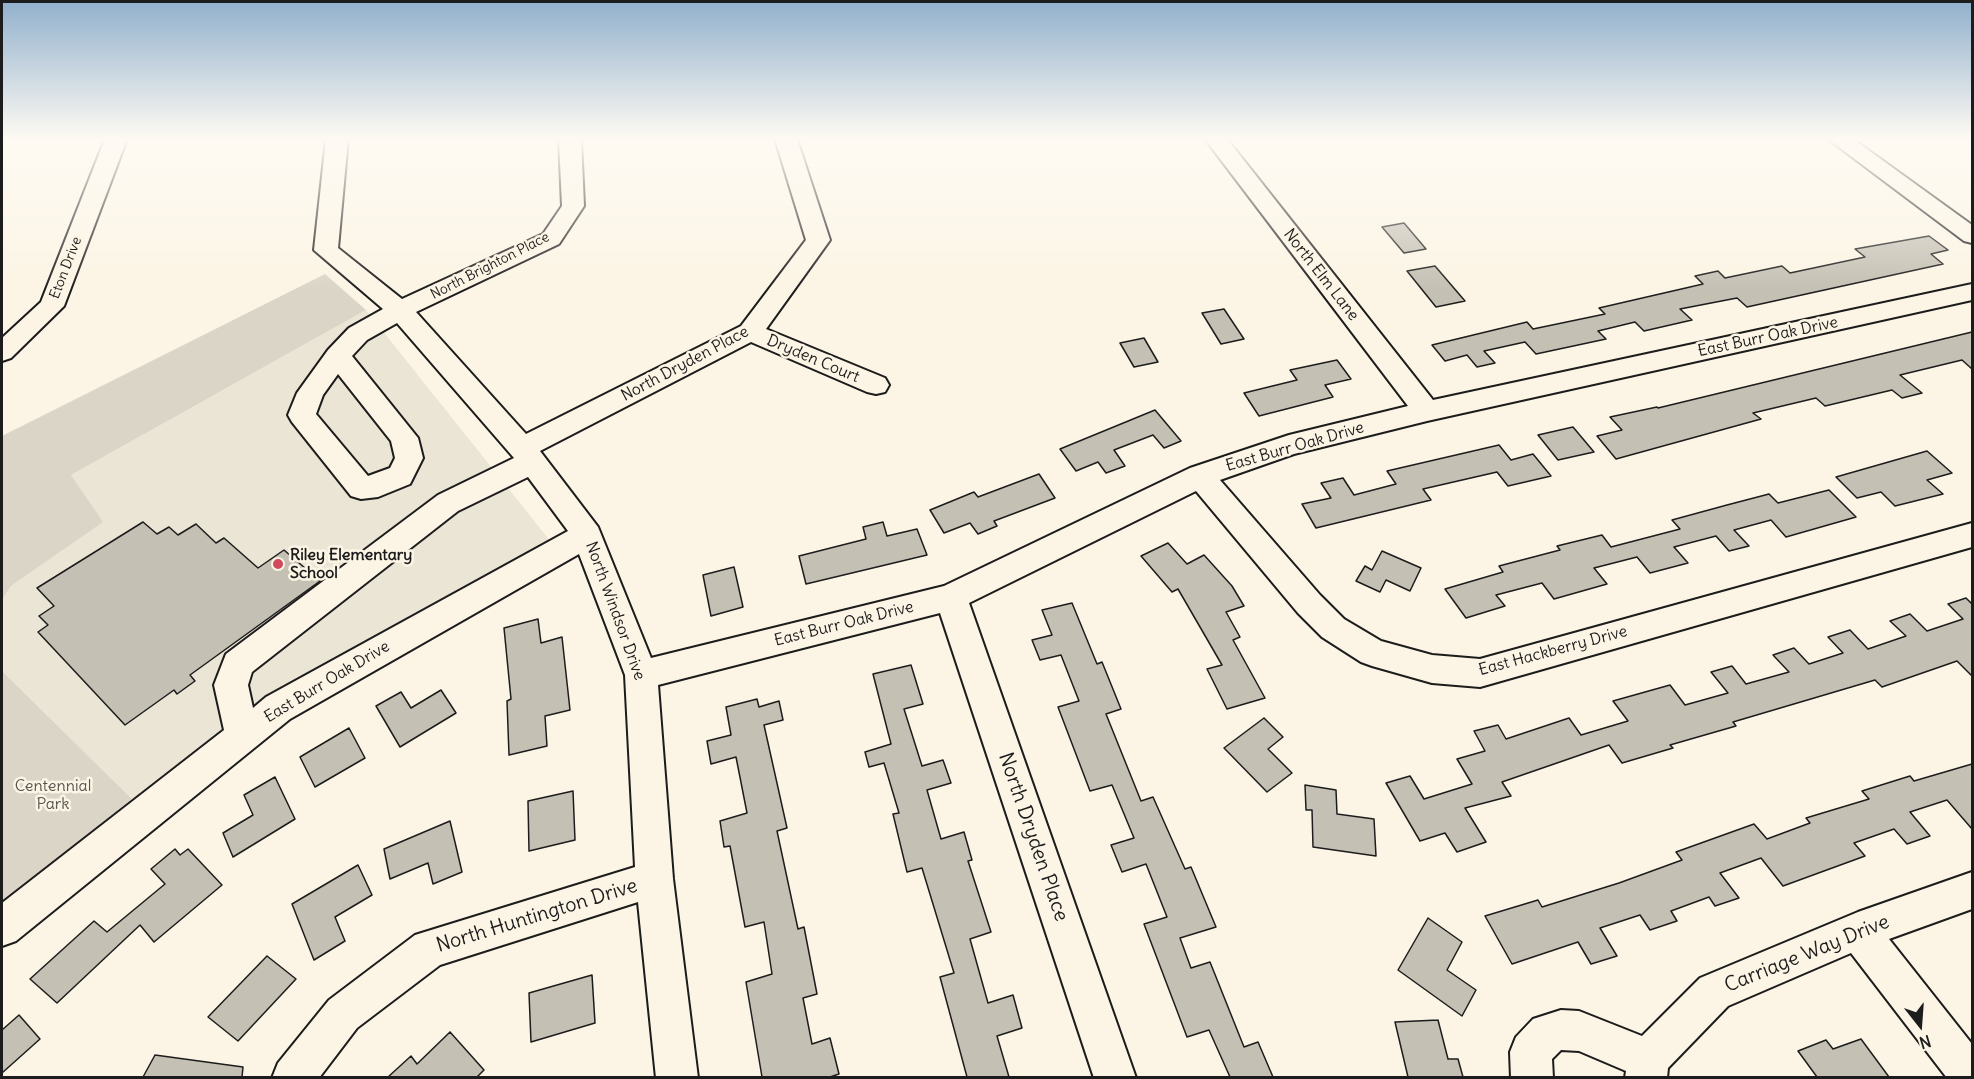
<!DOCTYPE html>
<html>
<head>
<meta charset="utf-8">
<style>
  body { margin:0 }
  #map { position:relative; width:1974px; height:1079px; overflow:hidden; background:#fcf5e5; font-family:Delius,sans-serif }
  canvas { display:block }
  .frame { position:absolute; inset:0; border:3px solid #1c1c1c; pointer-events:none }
  .north { position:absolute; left:1890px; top:995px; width:60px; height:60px; -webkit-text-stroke:4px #fcf5e5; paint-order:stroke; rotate:163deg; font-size:16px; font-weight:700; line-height:24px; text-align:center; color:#1c1c1c }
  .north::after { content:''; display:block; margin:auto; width:21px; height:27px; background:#1c1c1c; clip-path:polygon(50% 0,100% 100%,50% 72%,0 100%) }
</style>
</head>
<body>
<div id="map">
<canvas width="1974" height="1079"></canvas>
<div class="frame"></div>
<div class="north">N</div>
</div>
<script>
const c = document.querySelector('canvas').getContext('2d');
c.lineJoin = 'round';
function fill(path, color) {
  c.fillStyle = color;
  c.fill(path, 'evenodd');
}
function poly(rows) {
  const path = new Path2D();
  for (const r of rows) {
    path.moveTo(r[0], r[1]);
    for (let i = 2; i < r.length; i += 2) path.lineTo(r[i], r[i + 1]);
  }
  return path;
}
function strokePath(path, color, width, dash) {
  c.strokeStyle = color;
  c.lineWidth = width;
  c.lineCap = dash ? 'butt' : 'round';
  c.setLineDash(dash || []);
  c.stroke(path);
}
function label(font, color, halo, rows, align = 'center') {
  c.font = font + ' Delius,sans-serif';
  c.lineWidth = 5;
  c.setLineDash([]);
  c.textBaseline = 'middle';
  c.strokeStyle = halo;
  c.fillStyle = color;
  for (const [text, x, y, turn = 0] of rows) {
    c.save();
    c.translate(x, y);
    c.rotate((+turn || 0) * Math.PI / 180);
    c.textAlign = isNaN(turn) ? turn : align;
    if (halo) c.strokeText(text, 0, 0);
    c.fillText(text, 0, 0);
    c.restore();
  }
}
fill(poly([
  [366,310,551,542,132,799,2,671,2,600,11,586,102,522,71,475]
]), '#ebe5d6');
fill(poly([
  [325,274,366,310,71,475,103,522,11,586,2,600,2,436],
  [2,671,132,799,2,902]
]), '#dbd5c8');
const building = poly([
  [1404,223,1426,249,1404,253,1382,227,1404,223],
  [1929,236,1948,250,1931,254,1943,264,1747,307,1737,298,1680,309,1692,320,1644,331,1635,322,1598,331,1606,339,1536,354,1525,342,1484,351,1495,363,1477,367,1467,355,1445,361,1432,345,1527,322,1533,329,1605,314,1599,308,1703,284,1695,276,1718,271,1725,278,1782,266,1790,273,1865,257,1855,249,1929,236],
  [1435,266,1465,301,1436,307,1407,271,1435,266],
  [1224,309,1244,339,1221,344,1202,313,1224,309],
  [1972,332,1972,369,1962,360,1900,375,1922,393,1902,398,1892,390,1825,406,1816,398,1753,413,1761,419,1616,459,1597,436,1622,430,1610,417,1657,407,1658,408,1972,332],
  [1144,338,1158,362,1134,367,1120,343,1144,338],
  [1337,360,1351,379,1325,385,1333,397,1259,416,1244,393,1297,380,1290,370,1337,360],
  [1155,410,1181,441,1164,448,1153,435,1114,450,1125,466,1106,473,1098,462,1076,471,1060,449,1155,410],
  [1573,427,1594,452,1558,460,1538,435,1573,427],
  [1499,445,1511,460,1533,454,1551,476,1508,486,1497,472,1423,489,1431,500,1316,528,1302,504,1331,498,1321,483,1343,478,1354,495,1396,484,1387,471,1499,445],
  [1927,451,1952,473,1927,480,1943,494,1895,506,1881,492,1857,498,1836,477,1927,451],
  [1039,474,1055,498,994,521,997,526,978,534,970,523,944,533,930,510,974,492,978,497,1039,474],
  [1829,490,1856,517,1786,537,1771,520,1734,530,1749,546,1729,551,1716,536,1674,547,1688,563,1650,573,1637,557,1594,568,1607,584,1554,599,1542,583,1496,595,1505,606,1466,618,1445,589,1503,572,1499,566,1560,550,1557,546,1602,535,1611,547,1680,529,1672,520,1727,505,1769,494,1778,503,1829,490],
  [143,522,157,534,169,527,178,535,196,524,216,543,224,538,258,568,284,550,320,581,190,675,195,681,177,694,174,690,125,725,38,632,48,625,39,616,54,606,37,588,143,522],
  [883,522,887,536,917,529,927,555,806,584,799,556,866,539,863,527,883,522],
  [1168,543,1187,564,1204,555,1232,586,1244,606,1226,612,1240,637,1233,640,1265,698,1227,709,1207,669,1222,665,1178,589,1172,592,1141,556,1168,543],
  [1382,551,1421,568,1410,591,1386,580,1380,592,1356,581,1365,566,1372,570,1382,551],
  [734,567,743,607,711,616,703,575,734,567],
  [1966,598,1972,604,1972,676,1957,661,1882,687,1875,680,1733,722,1736,726,1670,745,1673,748,1622,763,1609,745,1502,782,1511,796,1465,808,1486,842,1457,852,1445,833,1420,841,1386,783,1410,776,1424,799,1472,784,1457,759,1485,751,1474,731,1498,725,1506,739,1569,718,1581,735,1628,721,1613,701,1670,685,1685,705,1728,693,1711,672,1732,666,1746,684,1789,672,1773,655,1794,648,1809,664,1843,653,1828,637,1850,630,1868,649,1906,636,1890,621,1910,614,1927,631,1963,619,1948,604,1966,598],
  [1072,603,1097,664,1102,662,1121,709,1106,714,1141,801,1153,797,1185,869,1191,867,1216,927,1180,938,1191,968,1210,962,1244,1047,1258,1042,1273,1077,1230,1077,1209,1030,1187,1037,1144,924,1167,917,1146,864,1122,872,1111,845,1134,838,1112,785,1090,791,1058,707,1079,701,1061,655,1040,660,1032,640,1052,635,1042,610,1072,603],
  [538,619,541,643,562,637,570,710,545,716,547,746,509,755,507,701,511,699,504,628,538,619],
  [911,665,923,704,904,709,922,766,943,760,951,783,927,790,941,839,964,832,972,860,968,861,991,932,970,939,988,1003,1013,995,1022,1028,997,1036,1009,1077,967,1077,940,977,954,973,922,868,907,872,893,814,899,813,884,763,869,767,865,752,891,744,873,674,911,665],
  [441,690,456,713,400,747,376,706,401,692,411,708,441,690],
  [757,699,759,707,779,701,783,720,764,725,787,828,777,831,798,929,804,927,817,994,803,998,812,1044,830,1038,839,1074,830,1077,762,1077,746,982,772,974,764,922,745,927,730,846,724,847,720,821,747,813,736,757,711,764,707,741,731,735,726,707,757,699],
  [1264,718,1283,737,1268,749,1292,773,1267,792,1224,748,1264,718],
  [349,728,365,758,315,787,300,757,349,728],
  [1972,764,1972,829,1947,800,1910,812,1930,836,1907,844,1894,829,1854,843,1865,856,1783,886,1761,858,1720,873,1739,898,1715,906,1709,897,1671,911,1677,921,1650,930,1640,915,1600,928,1617,956,1591,964,1578,942,1512,964,1485,916,1538,900,1542,907,1619,883,1682,860,1676,852,1754,824,1767,839,1810,823,1806,818,1869,799,1862,791,1910,776,1914,781,1972,764],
  [275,777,295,819,233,857,223,833,253,815,244,795,275,777],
  [1305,785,1336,790,1337,814,1374,819,1376,856,1313,847,1312,810,1306,810,1305,785],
  [573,791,575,840,529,851,528,801,573,791],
  [450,821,462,872,433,884,428,863,390,879,384,849,450,821],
  [175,849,180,855,188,849,222,885,154,942,140,925,57,1003,30,979,94,921,107,932,165,884,151,869,175,849],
  [358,865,372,895,335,917,345,941,314,960,292,904,358,865],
  [1428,918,1462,942,1447,970,1476,990,1462,1016,1398,970,1428,918],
  [267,956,296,979,238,1041,208,1017,267,956],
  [592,975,595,1023,531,1042,529,993,592,975],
  [19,1015,40,1039,2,1073,2,1030,19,1015],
  [1438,1020,1448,1059,1458,1059,1463,1077,1408,1077,1395,1022,1438,1020],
  [450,1032,484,1070,477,1077,388,1077,411,1056,417,1064,450,1032],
  [1861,1039,1889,1077,1817,1077,1798,1051,1826,1040,1833,1049,1861,1039],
  [155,1055,243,1067,242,1077,143,1077,155,1055]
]);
fill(building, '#c4c0b3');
strokePath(building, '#1c1c1c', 1.5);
const minor = poly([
  [105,139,127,139,64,306,11,358,2,361,2,338,41,302,105,139],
  [326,139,348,139,338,248,402,299,543,234,562,206,559,139,581,139,584,206,559,244,416,312,526,434,741,326,806,240,775,139,797,139,830,240,766,329,885,378,889,385,885,392,876,394,867,392,751,342,540,451,598,527,651,658,944,586,1190,468,1289,435,1408,406,1205,139,1227,139,1433,400,1972,284,1972,300,1427,421,1294,454,1220,480,1320,595,1344,619,1381,641,1432,655,1480,659,1972,523,1972,547,1480,687,1432,683,1372,666,1361,662,1322,637,1298,613,1196,491,969,603,1136,1078,1094,1078,940,613,658,685,673,879,698,1078,656,1078,638,902,440,965,357,1028,319,1078,272,1078,278,1063,329,1000,415,935,635,867,625,675,579,554,290,719,16,941,2,946,2,903,224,730,214,685,226,654,438,495,514,458,397,323,367,340,352,356,418,438,423,458,410,484,378,497,361,499,351,496,292,422,288,415,297,393,328,350,349,328,383,309,314,250,326,139],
  [338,374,391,441,395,458,390,468,368,476,316,414,323,395,338,374],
  [528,477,568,531,266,697,253,708,248,685,252,672,458,511,528,477],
  [1828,139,1853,139,1972,225,1972,243,1964,241,1828,139],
  [1972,872,1972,909,1889,939,1972,1044,1972,1078,1947,1078,1851,953,1728,1006,1668,1068,1667,1078,1625,1078,1626,1071,1579,1051,1561,1050,1552,1059,1553,1078,1511,1078,1510,1052,1516,1037,1533,1019,1561,1010,1579,1011,1642,1036,1700,978,1858,912,1972,872]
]);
strokePath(minor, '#1c1c1c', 4);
fill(minor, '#fcf5e5');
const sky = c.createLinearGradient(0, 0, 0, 290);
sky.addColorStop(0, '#91b0cc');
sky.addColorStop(0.48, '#fefaf3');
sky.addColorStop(1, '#fefaf300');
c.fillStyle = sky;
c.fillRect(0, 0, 1974, 290);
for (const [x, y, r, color] of [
  [278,564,6,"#d1495b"]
]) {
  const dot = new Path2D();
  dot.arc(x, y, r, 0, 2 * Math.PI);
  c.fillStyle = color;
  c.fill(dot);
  strokePath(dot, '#fcf5e5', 2);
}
label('14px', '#1c1c1c', '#fcf5e5', [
  ["North Brighton Place",490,266,-27],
  ["Eton Drive",66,268,-69]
]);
label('16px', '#1c1c1c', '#fcf5e5', [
  ["North Elm Lane",1321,275,52],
  ["East Burr Oak Drive",1768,337,-12],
  ["Dryden Court",813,359,23],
  ["North Dryden Place",685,364,-28],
  ["East Burr Oak Drive",1295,447,-16],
  ["North Windsor Drive",615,611,70],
  ["East Burr Oak Drive",844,624,-14],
  ["East Hackberry Drive",1553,651,-15],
  ["East Burr Oak Drive",327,682,-31]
]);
label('bold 16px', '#1c1c1c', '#fcf5e5', [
  ["Riley Elementary",290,555],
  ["School",290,573]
], 'left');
label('16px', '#555450', '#fcf5e5', [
  ["Centennial",53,786],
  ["Park",53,804]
]);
label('20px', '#1c1c1c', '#fcf5e5', [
  ["North Dryden Place",1033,837,71],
  ["North Huntington Drive",537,916,-17],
  ["Carriage Way Drive",1807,954,-22]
]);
</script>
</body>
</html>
